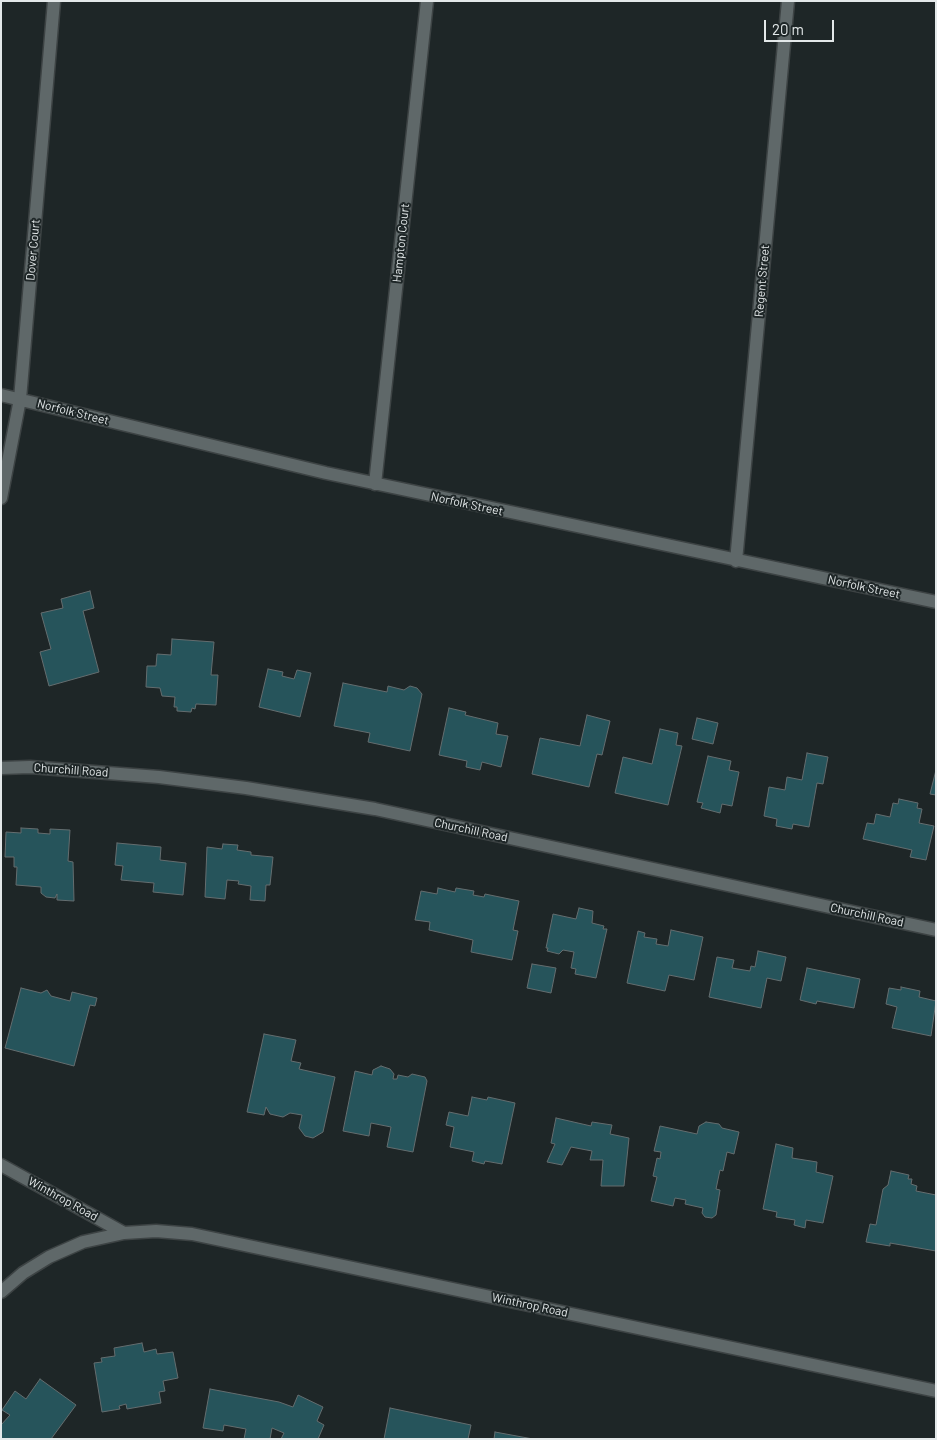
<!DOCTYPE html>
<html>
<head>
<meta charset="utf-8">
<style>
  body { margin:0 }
  #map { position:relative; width:937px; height:1440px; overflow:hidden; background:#1e2627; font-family:Barlow,sans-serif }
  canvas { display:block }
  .frame { position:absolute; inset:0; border:2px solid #e3e8e9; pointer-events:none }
  .scale { position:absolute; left:764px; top:20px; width:70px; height:22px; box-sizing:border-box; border:2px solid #e3e8e9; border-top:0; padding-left:6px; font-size:15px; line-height:18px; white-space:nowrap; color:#e3e8e9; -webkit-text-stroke:4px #1e2627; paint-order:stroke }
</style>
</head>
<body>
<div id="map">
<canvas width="937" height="1440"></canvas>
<div class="frame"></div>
<div class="scale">20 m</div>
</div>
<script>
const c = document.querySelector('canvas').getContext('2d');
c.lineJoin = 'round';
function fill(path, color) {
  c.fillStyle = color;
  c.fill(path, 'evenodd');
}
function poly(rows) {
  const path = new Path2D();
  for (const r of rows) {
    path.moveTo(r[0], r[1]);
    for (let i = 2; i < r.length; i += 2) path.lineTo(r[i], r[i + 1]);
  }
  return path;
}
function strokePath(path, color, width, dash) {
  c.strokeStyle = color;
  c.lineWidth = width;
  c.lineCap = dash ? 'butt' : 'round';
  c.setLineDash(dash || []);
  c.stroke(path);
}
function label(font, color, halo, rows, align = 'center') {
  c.font = font + ' Barlow,sans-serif';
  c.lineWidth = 4;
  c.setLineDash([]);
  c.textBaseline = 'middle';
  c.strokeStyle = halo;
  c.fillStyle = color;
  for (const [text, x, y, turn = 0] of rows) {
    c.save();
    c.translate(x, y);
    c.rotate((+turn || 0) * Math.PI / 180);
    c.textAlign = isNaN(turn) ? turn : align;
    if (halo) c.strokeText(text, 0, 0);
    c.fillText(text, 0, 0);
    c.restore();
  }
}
const building = poly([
  [90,591,94,608,83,611,99,672,49,686,40,652,51,649,41,613,63,608,61,599,90,591],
  [172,639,214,642,211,675,218,675,216,705,196,704,195,709,192,708,191,712,177,711,177,707,174,707,175,697,162,696,160,688,146,687,147,666,156,666,157,654,171,655,172,639],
  [268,669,283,672,282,676,294,679,297,670,311,673,300,717,259,707,268,669],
  [343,683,387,692,388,686,404,690,410,686,417,688,422,694,410,751,368,742,370,733,334,726,343,683],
  [449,708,466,712,465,715,498,723,496,734,508,736,501,767,482,762,480,770,466,767,467,761,439,755,449,708],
  [587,715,610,721,602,755,597,754,589,787,532,774,540,738,580,746,587,715],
  [697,718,718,723,713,744,692,739,697,718],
  [660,729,678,733,676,745,682,746,668,805,615,793,623,757,652,764,660,729],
  [807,753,828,757,823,784,817,783,809,827,793,824,792,829,776,826,777,819,764,816,769,787,785,790,787,777,802,780,807,753],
  [708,756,731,761,729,770,739,772,732,806,722,804,720,813,701,808,703,803,697,802,708,756],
  [936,770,936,795,930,794,936,770],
  [899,799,918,803,917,808,922,809,919,823,934,826,926,860,910,857,912,850,863,839,867,823,874,824,876,814,890,817,893,803,898,804,899,799],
  [21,828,38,829,38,833,50,834,50,829,70,830,68,861,73,862,74,901,57,900,57,894,55,898,46,897,41,893,41,887,16,885,17,867,14,867,14,857,5,857,6,832,21,833,21,828],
  [117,843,161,847,160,860,186,863,183,895,153,892,154,883,121,880,123,866,115,865,117,843],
  [223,844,238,845,237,850,251,852,251,855,273,857,270,885,266,885,265,901,250,900,251,886,238,884,239,881,227,880,225,899,205,897,207,847,222,849,223,844],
  [438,888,455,892,456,888,474,891,473,895,484,897,485,894,519,901,513,930,518,931,512,960,471,952,473,940,429,930,430,922,415,920,421,891,437,894,438,888],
  [579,908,593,911,592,923,604,926,603,929,607,929,596,978,575,974,576,969,571,968,574,952,563,950,559,954,547,951,548,948,546,948,553,914,576,919,579,908],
  [671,930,703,937,694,980,669,975,665,991,627,983,638,931,645,933,644,937,657,939,656,944,668,946,671,930],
  [758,951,786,957,781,981,767,978,761,1008,709,997,717,957,734,960,732,968,750,971,751,966,755,967,758,951],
  [532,964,556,968,551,993,527,988,532,964],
  [807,968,860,979,854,1008,817,1001,816,1004,800,1000,807,968],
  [901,987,920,991,919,997,936,1001,931,1036,892,1028,897,1007,886,1004,889,988,901,990,901,987],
  [21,988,41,993,47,990,51,996,70,1001,72,992,97,998,95,1006,90,1005,74,1066,5,1048,21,988],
  [264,1034,296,1040,291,1061,301,1063,299,1069,335,1077,323,1132,313,1138,305,1136,299,1128,302,1115,290,1113,283,1117,270,1114,266,1107,264,1115,247,1112,264,1034],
  [381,1066,390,1069,394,1074,393,1079,397,1079,398,1075,408,1077,412,1074,425,1077,427,1081,413,1152,387,1147,391,1127,371,1123,369,1136,343,1131,355,1071,372,1075,373,1070,381,1066],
  [472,1097,487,1100,488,1097,515,1103,502,1164,485,1161,484,1164,472,1161,474,1152,450,1147,454,1127,446,1125,449,1112,468,1116,472,1097],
  [556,1118,591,1126,592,1122,612,1125,610,1134,629,1138,624,1186,601,1186,603,1160,590,1160,592,1151,571,1147,562,1165,547,1162,555,1144,551,1143,556,1118],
  [706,1122,719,1124,722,1128,739,1132,734,1154,727,1152,723,1171,720,1170,716,1189,720,1190,716,1215,712,1218,705,1217,702,1213,703,1208,685,1204,686,1200,675,1198,673,1206,651,1201,657,1177,653,1176,657,1158,660,1159,661,1152,654,1151,660,1126,697,1134,699,1126,706,1122],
  [776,1144,793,1148,792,1158,817,1162,816,1172,833,1176,823,1223,806,1220,805,1228,794,1225,795,1220,776,1217,777,1212,763,1209,776,1144],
  [891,1171,909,1175,908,1179,912,1179,911,1184,917,1186,916,1191,936,1195,936,1251,890,1243,890,1246,866,1242,870,1224,876,1225,883,1189,888,1185,891,1171],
  [142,1343,144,1352,156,1349,157,1354,173,1352,178,1378,163,1381,165,1391,159,1392,161,1403,127,1409,126,1404,119,1406,120,1409,102,1412,94,1363,102,1362,101,1358,115,1356,114,1348,142,1343],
  [40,1379,76,1405,51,1439,1,1439,1,1425,10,1415,2,1410,15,1391,26,1399,40,1379],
  [210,1389,279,1402,293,1407,298,1395,323,1407,317,1421,324,1425,318,1439,281,1439,284,1433,272,1428,270,1439,244,1439,246,1429,224,1425,223,1431,203,1428,210,1389],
  [390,1408,471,1425,468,1439,384,1439,390,1408],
  [495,1432,533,1439,494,1439,495,1432]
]);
fill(building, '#26545b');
strokePath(building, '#646d6f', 1);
const minor = poly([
  [1,395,326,473,936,602],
  [375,484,427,1],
  [1,498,20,399,54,1],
  [736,561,788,1],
  [1,768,30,767,159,777,246,788,375,809,936,930],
  [1,1165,124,1233,156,1231,192,1234,936,1391],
  [1,1292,23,1273,49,1257,83,1242,124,1233]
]);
strokePath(minor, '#3d4344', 15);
strokePath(minor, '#5f6869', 12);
label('12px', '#e3e8e9', '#1e2627', [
  ["Hampton Court",401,243,-84],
  ["Dover Court",33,250,-85],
  ["Regent Street",762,281,-85],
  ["Norfolk Street",73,412,14],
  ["Norfolk Street",467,504,12],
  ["Norfolk Street",864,587,12],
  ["Churchill Road",71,770,4],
  ["Churchill Road",471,830,12],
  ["Churchill Road",867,915,12],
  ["Winthrop Road",63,1199,29],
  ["Winthrop Road",530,1305,12]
]);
</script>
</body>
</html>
